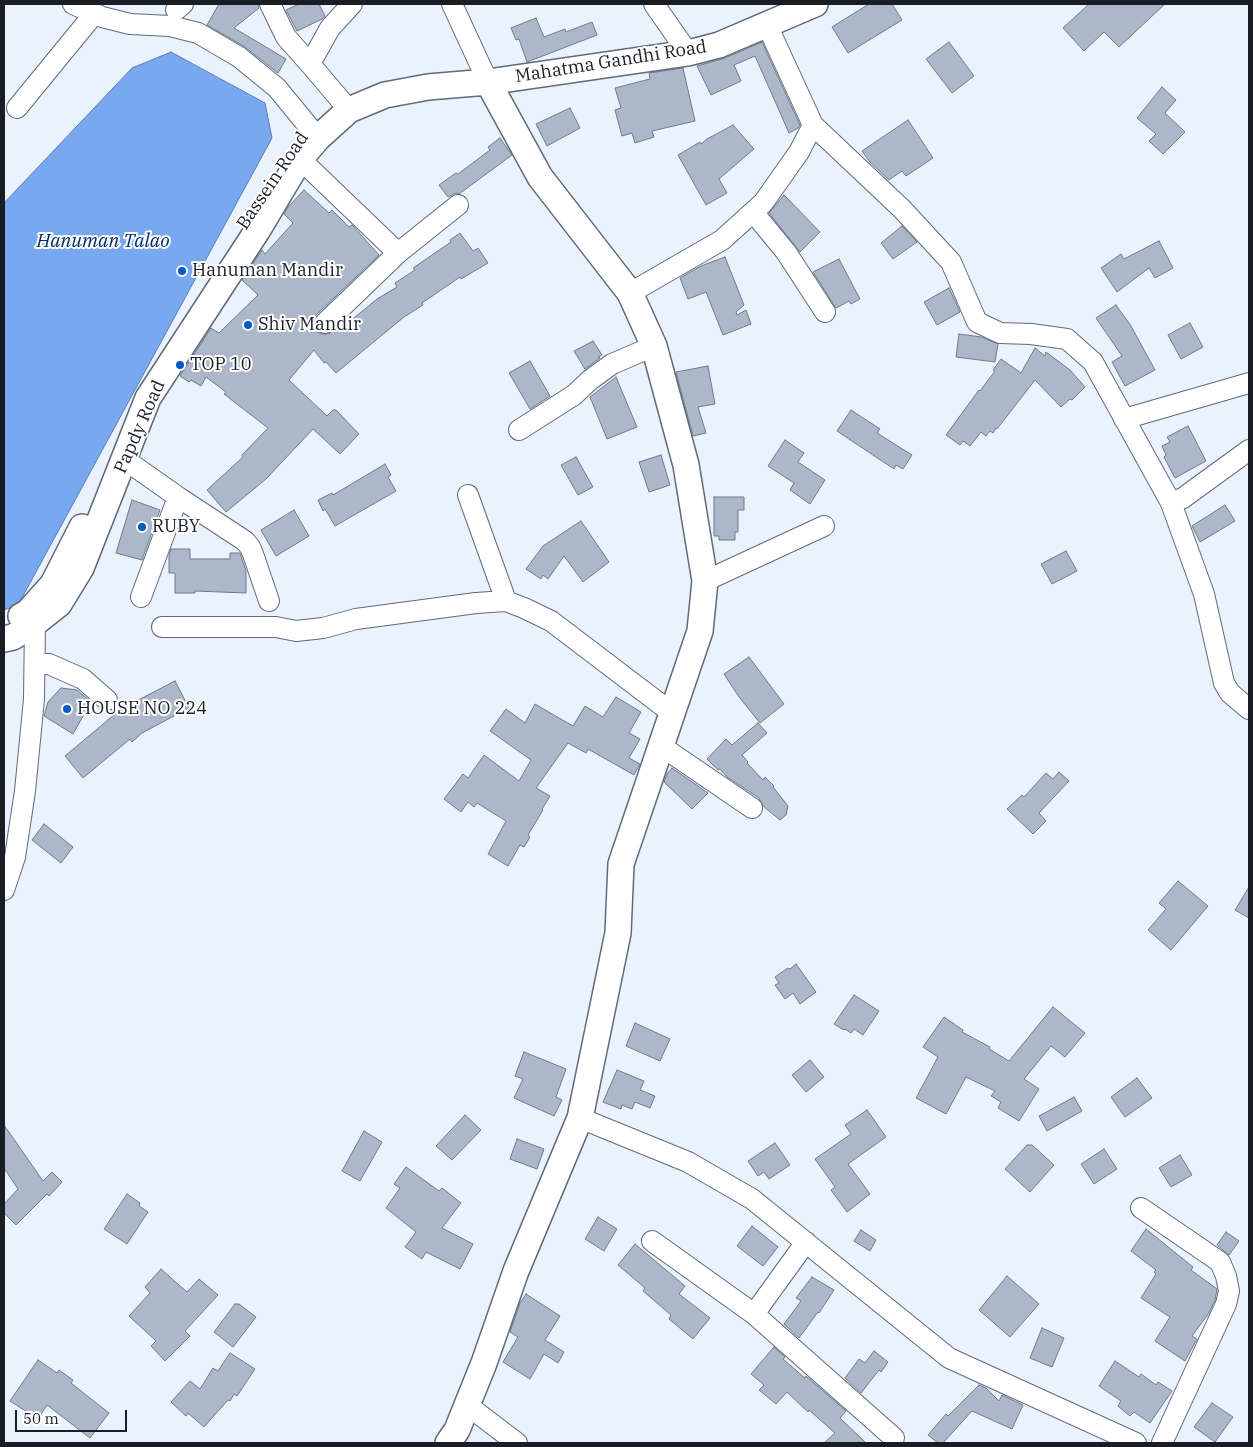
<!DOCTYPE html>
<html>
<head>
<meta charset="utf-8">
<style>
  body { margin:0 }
  #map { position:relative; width:1253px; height:1447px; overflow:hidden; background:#eaf2fd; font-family:"IBM Plex Serif",serif }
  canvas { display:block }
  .frame { position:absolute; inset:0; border:5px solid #191e24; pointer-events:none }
  .scale { position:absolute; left:15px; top:1410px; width:112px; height:22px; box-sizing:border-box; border:2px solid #191e24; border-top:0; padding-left:6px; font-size:15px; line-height:18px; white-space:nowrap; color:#191e24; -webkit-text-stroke:4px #fefefe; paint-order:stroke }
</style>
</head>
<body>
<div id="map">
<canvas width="1253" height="1447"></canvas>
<div class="frame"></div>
<div class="scale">50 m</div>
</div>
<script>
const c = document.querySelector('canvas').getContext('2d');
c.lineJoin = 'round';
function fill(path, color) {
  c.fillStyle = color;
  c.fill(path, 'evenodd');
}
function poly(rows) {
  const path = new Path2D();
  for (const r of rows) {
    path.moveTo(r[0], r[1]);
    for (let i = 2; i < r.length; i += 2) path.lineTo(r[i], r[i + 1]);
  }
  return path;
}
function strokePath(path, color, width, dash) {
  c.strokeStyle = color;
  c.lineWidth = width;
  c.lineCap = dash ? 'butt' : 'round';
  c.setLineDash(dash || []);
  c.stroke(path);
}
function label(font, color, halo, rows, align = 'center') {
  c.font = font + ' "IBM Plex Serif",serif';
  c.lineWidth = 4;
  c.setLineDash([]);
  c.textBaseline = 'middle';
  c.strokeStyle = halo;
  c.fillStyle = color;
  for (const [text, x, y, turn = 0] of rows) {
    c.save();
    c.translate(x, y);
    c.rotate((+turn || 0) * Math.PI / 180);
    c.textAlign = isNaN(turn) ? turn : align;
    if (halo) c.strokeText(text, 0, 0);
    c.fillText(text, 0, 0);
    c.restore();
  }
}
const water = poly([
  [171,52,265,103,272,138,18,605,4,610,4,203,132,68,171,52]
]);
fill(water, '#78a8f0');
strokePath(water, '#5c7fb3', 1);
const building = poly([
  [219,4,258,4,259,8,234,28,286,59,278,73,245,47,207,25,219,4],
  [299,4,319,4,325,16,322,19,297,31,286,10,299,4],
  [869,4,892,4,902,20,848,53,832,27,869,4],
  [1089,4,1165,4,1119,47,1104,32,1084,51,1063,28,1089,4],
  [536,18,544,37,565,29,566,32,592,22,597,35,527,62,519,39,516,40,511,28,536,18],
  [762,42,800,125,798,128,789,133,755,56,734,65,741,81,711,95,697,66,725,58,762,42],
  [949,42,974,76,952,93,926,59,949,42],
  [683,68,695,121,652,131,654,137,635,143,632,133,622,136,615,110,621,108,615,88,650,79,649,73,683,68],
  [1162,87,1176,100,1165,113,1185,132,1163,154,1149,141,1156,134,1137,118,1162,87],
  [570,108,580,128,547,146,536,124,570,108],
  [908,120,933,158,906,176,902,171,889,180,869,161,862,151,908,120],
  [733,125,754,149,719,179,727,193,706,205,678,155,700,142,701,144,707,139,733,125],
  [500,138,512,155,459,194,456,193,448,197,439,185,456,173,458,174,490,150,488,147,500,138],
  [304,190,329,213,332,210,349,227,352,225,379,255,316,315,314,319,313,325,316,331,321,334,328,334,336,329,338,331,377,299,397,287,395,283,415,270,413,268,451,242,450,240,460,233,473,251,478,248,488,263,461,279,460,277,422,303,423,305,404,317,336,373,326,362,324,363,314,350,289,380,327,416,333,410,336,410,359,434,340,454,313,429,266,479,226,512,207,490,243,457,242,455,268,428,224,394,226,392,206,377,201,386,191,380,189,382,180,376,211,328,219,333,258,295,242,280,262,250,265,254,293,223,284,214,288,207,304,190],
  [784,195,820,232,800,252,769,213,784,195],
  [902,226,917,242,893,259,881,243,902,226],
  [1159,241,1173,268,1155,278,1149,268,1117,292,1101,268,1121,254,1124,259,1159,241],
  [725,257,744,305,736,312,737,315,746,310,751,324,723,335,706,292,688,299,680,278,701,266,725,257],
  [839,259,860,299,851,304,849,301,836,308,813,272,839,259],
  [949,288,960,312,937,325,924,302,949,288],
  [1116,305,1131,326,1155,370,1125,386,1112,362,1122,356,1096,318,1116,305],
  [1190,323,1203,347,1181,359,1168,335,1190,323],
  [959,334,981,337,998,344,995,362,956,357,959,334],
  [593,341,602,355,598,357,600,358,585,369,574,351,593,341],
  [1035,348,1045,356,1046,352,1070,370,1085,387,1072,400,1070,399,1061,407,1035,380,997,429,996,428,993,433,990,431,986,436,981,432,970,446,963,441,960,445,946,435,979,390,980,391,995,371,993,370,1001,359,1021,373,1035,348],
  [530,361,550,396,530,409,509,373,530,361],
  [708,366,715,404,698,407,706,433,693,436,676,372,708,366],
  [616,377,637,427,607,439,590,397,616,377],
  [851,410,880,429,877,433,912,455,903,469,896,465,894,469,837,431,851,410],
  [1188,426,1206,461,1175,478,1164,457,1166,455,1162,446,1170,442,1167,437,1188,426],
  [785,440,804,453,798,462,825,480,810,504,790,490,794,483,768,466,785,440],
  [661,455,670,485,649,492,639,462,661,455],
  [576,457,593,487,578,495,561,465,576,457],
  [385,464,391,475,388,477,396,491,335,526,325,509,323,511,318,500,332,493,333,495,385,464],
  [714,497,744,497,744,510,738,510,738,532,735,532,735,540,719,540,719,536,714,536,714,497],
  [132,500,160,510,142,560,116,553,132,500],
  [1225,505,1235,521,1200,542,1192,526,1225,505],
  [294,510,309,536,276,556,261,530,294,510],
  [581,521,609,562,583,582,564,556,548,579,543,575,541,579,526,569,543,546,581,521],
  [171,549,190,549,190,559,230,559,230,553,240,553,246,571,246,593,195,591,195,593,175,593,175,573,169,573,169,556,171,549],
  [1066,551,1077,571,1052,584,1041,564,1066,551],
  [749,657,784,704,760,723,739,697,724,674,749,657],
  [175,681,189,708,142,733,132,742,130,739,83,778,65,756,121,709,175,681],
  [61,688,77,690,91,702,73,734,44,716,48,702,61,688],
  [616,697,641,712,629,733,640,739,629,758,640,764,634,775,588,749,586,753,568,743,536,788,550,796,542,809,543,810,528,835,530,837,524,847,520,845,508,866,488,854,506,821,477,803,474,807,468,802,461,812,444,799,463,774,468,778,484,755,519,781,531,760,490,731,506,709,525,723,535,704,573,726,585,706,603,717,616,697],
  [758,723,767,733,742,755,748,762,747,763,763,780,765,777,774,786,773,787,788,806,786,815,780,820,763,806,759,798,727,777,720,769,718,770,707,759,726,739,732,745,758,723],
  [672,768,708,793,692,809,664,782,667,774,672,768],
  [1059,772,1069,781,1039,813,1046,821,1033,834,1007,809,1022,795,1024,797,1046,773,1053,779,1059,772],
  [44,824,73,847,61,863,32,840,44,824],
  [1178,881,1208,906,1171,950,1148,930,1166,909,1159,903,1178,881],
  [1249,887,1249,918,1235,910,1249,887],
  [796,964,816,992,800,1004,793,993,785,999,775,985,779,983,775,977,788,968,790,969,796,964],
  [854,995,879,1011,863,1035,854,1029,851,1033,845,1029,844,1030,834,1024,854,995],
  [1053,1007,1085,1033,1065,1057,1051,1046,1024,1079,1039,1089,1019,1121,998,1108,1001,1102,991,1096,995,1091,966,1077,946,1114,916,1098,938,1057,923,1047,944,1017,963,1030,962,1032,990,1047,989,1049,1009,1061,1053,1007],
  [635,1023,670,1039,660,1061,626,1046,635,1023],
  [524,1052,566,1069,556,1097,562,1100,554,1116,514,1098,523,1079,515,1076,524,1052],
  [810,1060,824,1077,806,1092,792,1075,810,1060],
  [617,1070,644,1081,640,1090,655,1096,650,1108,635,1102,632,1109,622,1105,621,1109,603,1102,617,1070],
  [1137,1078,1152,1098,1125,1117,1111,1097,1137,1078],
  [1074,1097,1082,1111,1047,1131,1039,1116,1074,1097],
  [867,1110,886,1137,848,1164,870,1194,847,1212,831,1190,835,1187,815,1159,851,1134,845,1125,867,1110],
  [465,1115,481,1130,452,1160,436,1146,465,1115],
  [4,1125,43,1181,52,1172,62,1182,49,1196,47,1194,16,1225,4,1213,4,1204,18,1189,4,1168,4,1125],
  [364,1131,382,1142,360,1181,342,1171,364,1131],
  [517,1139,544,1149,537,1169,510,1159,517,1139],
  [775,1143,790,1165,769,1179,764,1172,758,1176,748,1161,775,1143],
  [1027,1145,1032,1145,1054,1165,1030,1192,1005,1169,1027,1145],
  [1104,1149,1117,1169,1094,1184,1081,1164,1104,1149],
  [1180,1155,1192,1175,1171,1187,1159,1168,1180,1155],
  [406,1167,439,1191,442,1188,461,1203,442,1228,473,1244,460,1269,426,1252,422,1259,405,1247,416,1232,386,1208,400,1188,394,1184,406,1167],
  [127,1194,140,1203,139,1206,148,1212,127,1244,104,1229,127,1194],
  [598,1217,617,1229,604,1251,585,1239,598,1217],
  [752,1226,778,1247,763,1266,737,1246,752,1226],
  [1146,1229,1193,1267,1191,1270,1217,1289,1215,1300,1209,1313,1192,1336,1197,1339,1185,1361,1155,1341,1170,1317,1141,1298,1156,1274,1154,1272,1156,1270,1131,1251,1146,1229],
  [861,1230,876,1240,870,1251,854,1241,861,1230],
  [1226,1232,1239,1241,1229,1255,1217,1245,1226,1232],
  [635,1244,685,1286,679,1294,710,1318,693,1339,669,1319,671,1315,643,1291,645,1288,618,1265,635,1244],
  [161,1269,187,1292,199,1279,218,1295,185,1331,190,1336,165,1361,151,1346,156,1341,129,1316,150,1293,145,1287,161,1269],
  [1007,1276,1039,1304,1010,1337,979,1310,1007,1276],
  [812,1277,834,1290,819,1313,818,1312,799,1338,784,1324,801,1301,796,1298,812,1277],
  [526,1294,560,1316,545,1340,564,1352,558,1363,544,1354,530,1379,503,1362,518,1337,510,1332,520,1303,526,1294],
  [235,1304,239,1304,256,1317,233,1347,214,1332,235,1304],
  [1042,1328,1064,1338,1052,1367,1030,1358,1042,1328],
  [774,1347,785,1357,783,1359,805,1378,806,1376,846,1411,840,1418,866,1443,824,1443,835,1433,809,1410,808,1412,787,1392,776,1404,759,1390,764,1385,751,1374,774,1347],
  [874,1351,888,1362,881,1372,879,1370,861,1393,845,1378,859,1359,865,1363,874,1351],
  [230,1353,255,1369,237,1396,234,1394,230,1401,228,1400,204,1427,188,1413,186,1416,171,1402,190,1381,200,1389,213,1368,218,1371,230,1353],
  [38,1360,57,1373,59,1370,73,1380,71,1383,109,1413,90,1438,47,1405,38,1419,10,1401,38,1360],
  [1115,1361,1139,1377,1141,1374,1156,1385,1158,1382,1172,1391,1150,1423,1134,1412,1130,1416,1118,1406,1121,1401,1099,1386,1115,1361],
  [979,1385,986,1388,999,1401,1002,1395,1023,1405,1012,1429,972,1411,943,1443,938,1443,928,1435,946,1414,948,1416,979,1385],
  [1212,1403,1233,1417,1215,1442,1194,1427,1212,1403]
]);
fill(building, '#acb8c9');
strokePath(building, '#6f7a8a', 1);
const minor = poly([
  [73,4,102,17,130,24,170,26,198,33,239,57,277,88,318,138],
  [270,4,286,37,310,64,349,110],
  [452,4,488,82],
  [654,4,688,53],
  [176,10,183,4],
  [310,64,330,28,352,4],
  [17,108,94,14],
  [813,125,902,209,951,262,977,322,1000,333,1031,334,1067,339,1093,362,1171,503,1183,498,1249,450],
  [300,159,398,253],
  [753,212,786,252,825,312],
  [630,293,722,240,763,203,799,152,813,125,767,25],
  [325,323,398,253,458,205],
  [1124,419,1249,383],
  [519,430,574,395,590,380,612,364,654,346],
  [124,459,178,497,245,541,250,547,253,554,269,601],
  [468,495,506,601],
  [1171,503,1204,594,1224,683,1230,693,1249,709],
  [705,581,824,526],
  [141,597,178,497],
  [162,627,276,627,296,631,323,628,356,619,476,603,506,601,524,608,551,621,672,713],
  [35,664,49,664,83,679,107,700],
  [661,746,752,808],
  [4,890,15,857,25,791,34,699,35,623,28,612],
  [580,1118,688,1162,752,1199,949,1358,1136,1443],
  [1141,1208,1220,1262,1226,1276,1229,1291,1226,1304,1162,1443],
  [652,1241,754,1314,894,1438],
  [754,1314,806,1242],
  [467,1405,517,1443]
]);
const major = poly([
  [21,616,28,612,53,584,82,527],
  [4,639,13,637,35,623,59,604,81,568,148,398,257,231,300,159,318,138,349,110,385,95,428,87,488,82,688,53,719,45,815,4],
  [448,1443,457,1430,484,1363,516,1271,580,1118,618,933,621,864,700,631,705,581,686,465,654,346,630,293,540,177,488,82]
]);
strokePath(minor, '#5f6a7a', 22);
strokePath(major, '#5f6a7a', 28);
strokePath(minor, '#fff', 20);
strokePath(major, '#fff', 25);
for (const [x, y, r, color] of [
  [182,271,5,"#015bc4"],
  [248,325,5,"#015bc4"],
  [180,365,5,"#015bc4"],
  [142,527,5,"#015bc4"],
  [67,709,5,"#015bc4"]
]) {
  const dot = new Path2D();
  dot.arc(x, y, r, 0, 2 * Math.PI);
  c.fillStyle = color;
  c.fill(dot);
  strokePath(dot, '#fefefe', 2);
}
label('18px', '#191e24', '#fefefe', [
  ["Mahatma Gandhi Road",611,62,-9],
  ["Bassein Road",273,181,-56],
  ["Papdy Road",140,427,-66]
]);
label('18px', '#191e24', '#fefefe', [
  ["Hanuman Mandir",192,271],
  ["Shiv Mandir",258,325],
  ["TOP 10",190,365],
  ["RUBY",152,527],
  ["HOUSE NO 224",77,709]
], 'left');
label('italic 19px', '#002b69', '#fefefe', [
  ["Hanuman Talao",103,242]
]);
</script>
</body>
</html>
